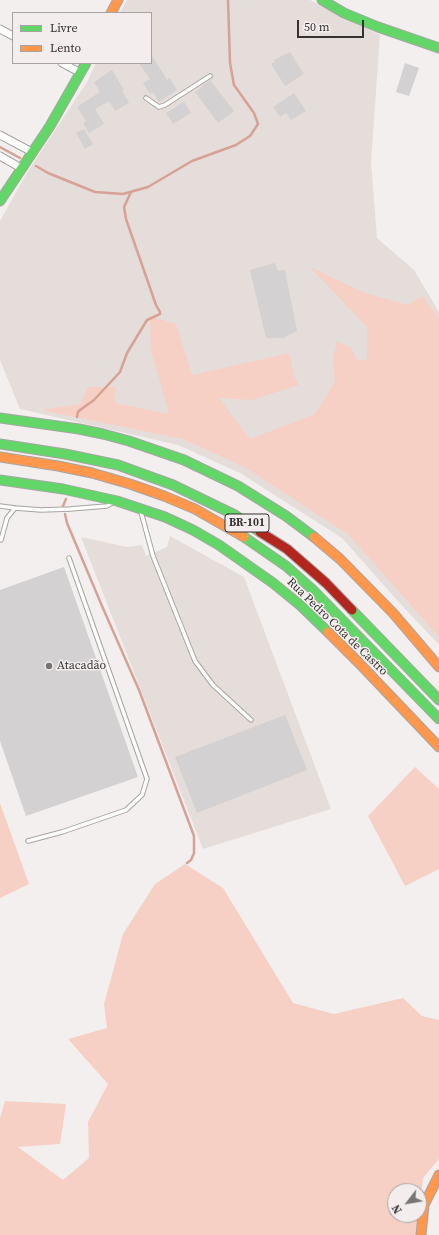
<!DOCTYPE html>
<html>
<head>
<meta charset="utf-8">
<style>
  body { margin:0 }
  #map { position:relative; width:439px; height:1235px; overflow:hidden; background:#f2efee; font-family:"Source Serif 4",serif }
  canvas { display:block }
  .legend { position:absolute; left:12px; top:12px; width:140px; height:52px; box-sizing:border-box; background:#f3eeed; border:1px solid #a7a3a2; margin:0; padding:5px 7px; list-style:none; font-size:12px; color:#343232 }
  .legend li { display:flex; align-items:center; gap:8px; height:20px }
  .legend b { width:20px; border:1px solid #a7a3a2 }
  .north { position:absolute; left:387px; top:1183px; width:40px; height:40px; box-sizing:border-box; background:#f3eeed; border:1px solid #a7a3a2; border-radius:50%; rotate:239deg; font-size:11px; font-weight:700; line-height:16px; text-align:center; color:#343232 }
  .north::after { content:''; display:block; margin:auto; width:14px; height:18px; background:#767474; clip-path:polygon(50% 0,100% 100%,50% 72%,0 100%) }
  .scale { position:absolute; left:297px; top:20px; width:67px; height:18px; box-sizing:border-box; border:2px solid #343232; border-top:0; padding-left:5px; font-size:12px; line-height:14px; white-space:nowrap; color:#343232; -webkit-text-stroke:3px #f3eeed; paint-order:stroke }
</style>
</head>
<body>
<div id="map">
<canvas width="439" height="1235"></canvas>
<ul class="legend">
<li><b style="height:5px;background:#63d668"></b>Livre</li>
<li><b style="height:5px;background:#ff974d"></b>Lento</li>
</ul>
<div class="north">N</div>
<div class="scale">50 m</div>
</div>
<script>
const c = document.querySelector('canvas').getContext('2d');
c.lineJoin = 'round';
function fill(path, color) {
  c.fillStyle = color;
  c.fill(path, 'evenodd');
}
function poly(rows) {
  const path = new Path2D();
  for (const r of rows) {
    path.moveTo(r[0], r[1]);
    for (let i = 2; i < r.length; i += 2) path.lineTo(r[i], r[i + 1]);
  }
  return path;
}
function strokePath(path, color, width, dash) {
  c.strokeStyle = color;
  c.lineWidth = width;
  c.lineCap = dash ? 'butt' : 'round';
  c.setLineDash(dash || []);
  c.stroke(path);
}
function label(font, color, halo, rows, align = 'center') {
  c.font = font + ' "Source Serif 4",serif';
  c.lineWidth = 3;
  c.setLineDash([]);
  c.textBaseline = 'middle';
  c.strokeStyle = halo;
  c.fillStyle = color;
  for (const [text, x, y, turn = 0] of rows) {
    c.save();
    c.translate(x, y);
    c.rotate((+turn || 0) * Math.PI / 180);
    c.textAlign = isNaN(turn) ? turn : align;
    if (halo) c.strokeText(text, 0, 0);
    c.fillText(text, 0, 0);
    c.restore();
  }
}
fill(poly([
  [127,0,310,0,380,35,371,162,377,238,414,270,439,312,439,645,395,598,342,538,240,473,178,445,20,409,0,360,0,221,28,171,87,82,96,63,151,63,151,13,120,13],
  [170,536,244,577,331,809,203,849,81,537,127,547,142,545,146,556,167,547]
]), '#e5ddda');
fill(poly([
  [310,267,365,293,408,305,423,296,439,319,439,637,348,534,244,467,183,439,41,410,80,404,88,387,116,387,115,403,169,414,151,351,150,316,176,324,192,375,290,353,293,374,299,385,252,400,219,398,250,439,315,414,335,381,333,359,337,341,350,347,358,361,367,359,367,327],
  [415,767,439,789,439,869,405,886,368,816],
  [0,803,29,884,0,898],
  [185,864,223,888,293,1003,334,1014,403,998,422,1016,439,1020,439,1159,423,1178,417,1235,0,1235,0,1118,5,1101,66,1104,60,1144,18,1147,63,1180,89,1158,88,1122,108,1084,68,1039,107,1028,104,1004,123,934,155,884],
  [395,1191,419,1191,419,1215,395,1215]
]), '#f7d0c5');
strokePath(poly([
  [0,147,20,158],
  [36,166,48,173,95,192,123,194,148,187,192,161,236,145,250,136,258,124,254,113,234,85,230,63,228,0],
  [77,417,78,412,80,410,94,400,120,372,127,353,147,320,160,314,160,312,156,305,126,219,124,207,131,192],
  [63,506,66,499],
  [65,514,67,523,102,606,139,690,194,836,194,853,191,860,187,863]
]), '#d7a295', 2.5);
fill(poly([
  [290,52,304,74,285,86,271,64,275,62,274,60],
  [151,54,167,80,170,78,177,90,159,102,153,92,150,94,143,83,150,79,139,63,151,63],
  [405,63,419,68,409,96,396,92],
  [112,70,124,90,122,91,129,103,115,111,109,101,95,109,104,124,89,133,83,123,86,121,77,107,100,92,94,82],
  [210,80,234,111,218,123,195,92],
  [294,93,306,111,291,120,286,113,280,117,273,107],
  [184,102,191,113,173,124,166,113],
  [84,129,93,144,85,149,76,133],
  [275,263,278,271,285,270,297,331,283,338,266,338,250,270],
  [64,567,138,777,26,816,0,741,0,590],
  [285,715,307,770,197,813,175,757]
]), '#d3d1d1');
const lane = poly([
  [146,98,159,107,165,105,210,76],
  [0,506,15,508,41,510,70,509,107,506,112,503],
  [141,512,153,556,195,661,213,685,251,720],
  [1,540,7,518,15,508],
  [28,841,62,832,126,810,142,795,147,779,69,558]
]);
const street = poly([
  [0,29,13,36],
  [62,63,81,73],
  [0,135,32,152],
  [0,156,21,168]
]);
const fast = poly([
  [322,0,344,13,378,27,439,48],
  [0,201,50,126,86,63],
  [0,418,79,429,103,434,129,441,184,460,238,486,286,516,314,537],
  [0,444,65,454,118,465,173,485,235,515,260,532],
  [0,480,63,489,117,501,165,517,193,530,219,545,273,583,300,605,328,632],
  [244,537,286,566,313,590,439,719],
  [352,610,439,700]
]);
const slow = poly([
  [111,13,118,0],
  [0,457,58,466,92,473,130,484,164,496,195,509,244,537],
  [314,537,340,559,393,613,439,667],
  [328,632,359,663,439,747],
  [421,1235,424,1205,439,1175]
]);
const jam = poly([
  [260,532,287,549,326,583,352,610]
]);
strokePath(lane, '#a7a5a4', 5.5);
strokePath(street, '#a7a5a4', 9);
strokePath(fast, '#a7a5a4', 11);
strokePath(slow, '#a7a5a4', 11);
strokePath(jam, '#a7a5a4', 11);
strokePath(lane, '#fdfdfc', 3.5);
strokePath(street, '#fdfdfc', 7);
strokePath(fast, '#63d668', 9);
strokePath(slow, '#ff974d', 9);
strokePath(jam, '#b3261e', 9);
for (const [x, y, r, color] of [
  [49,666,4,"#767474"]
]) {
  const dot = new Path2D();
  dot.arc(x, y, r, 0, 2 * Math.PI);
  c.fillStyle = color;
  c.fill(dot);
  strokePath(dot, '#f3eeed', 1.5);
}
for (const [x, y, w] of [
  [247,523,44]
]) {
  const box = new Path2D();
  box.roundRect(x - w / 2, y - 9, w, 18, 3);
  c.fillStyle = '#f3eeed';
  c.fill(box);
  strokePath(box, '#343232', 1);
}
label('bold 11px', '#343232', null, [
  ["BR-101",247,523]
]);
label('12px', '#343232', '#f3eeed', [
  ["Rua Pedro Cota de Castro",337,627,44]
]);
label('12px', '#343232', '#f3eeed', [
  ["Atacadão",57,666]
], 'left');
</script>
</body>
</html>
